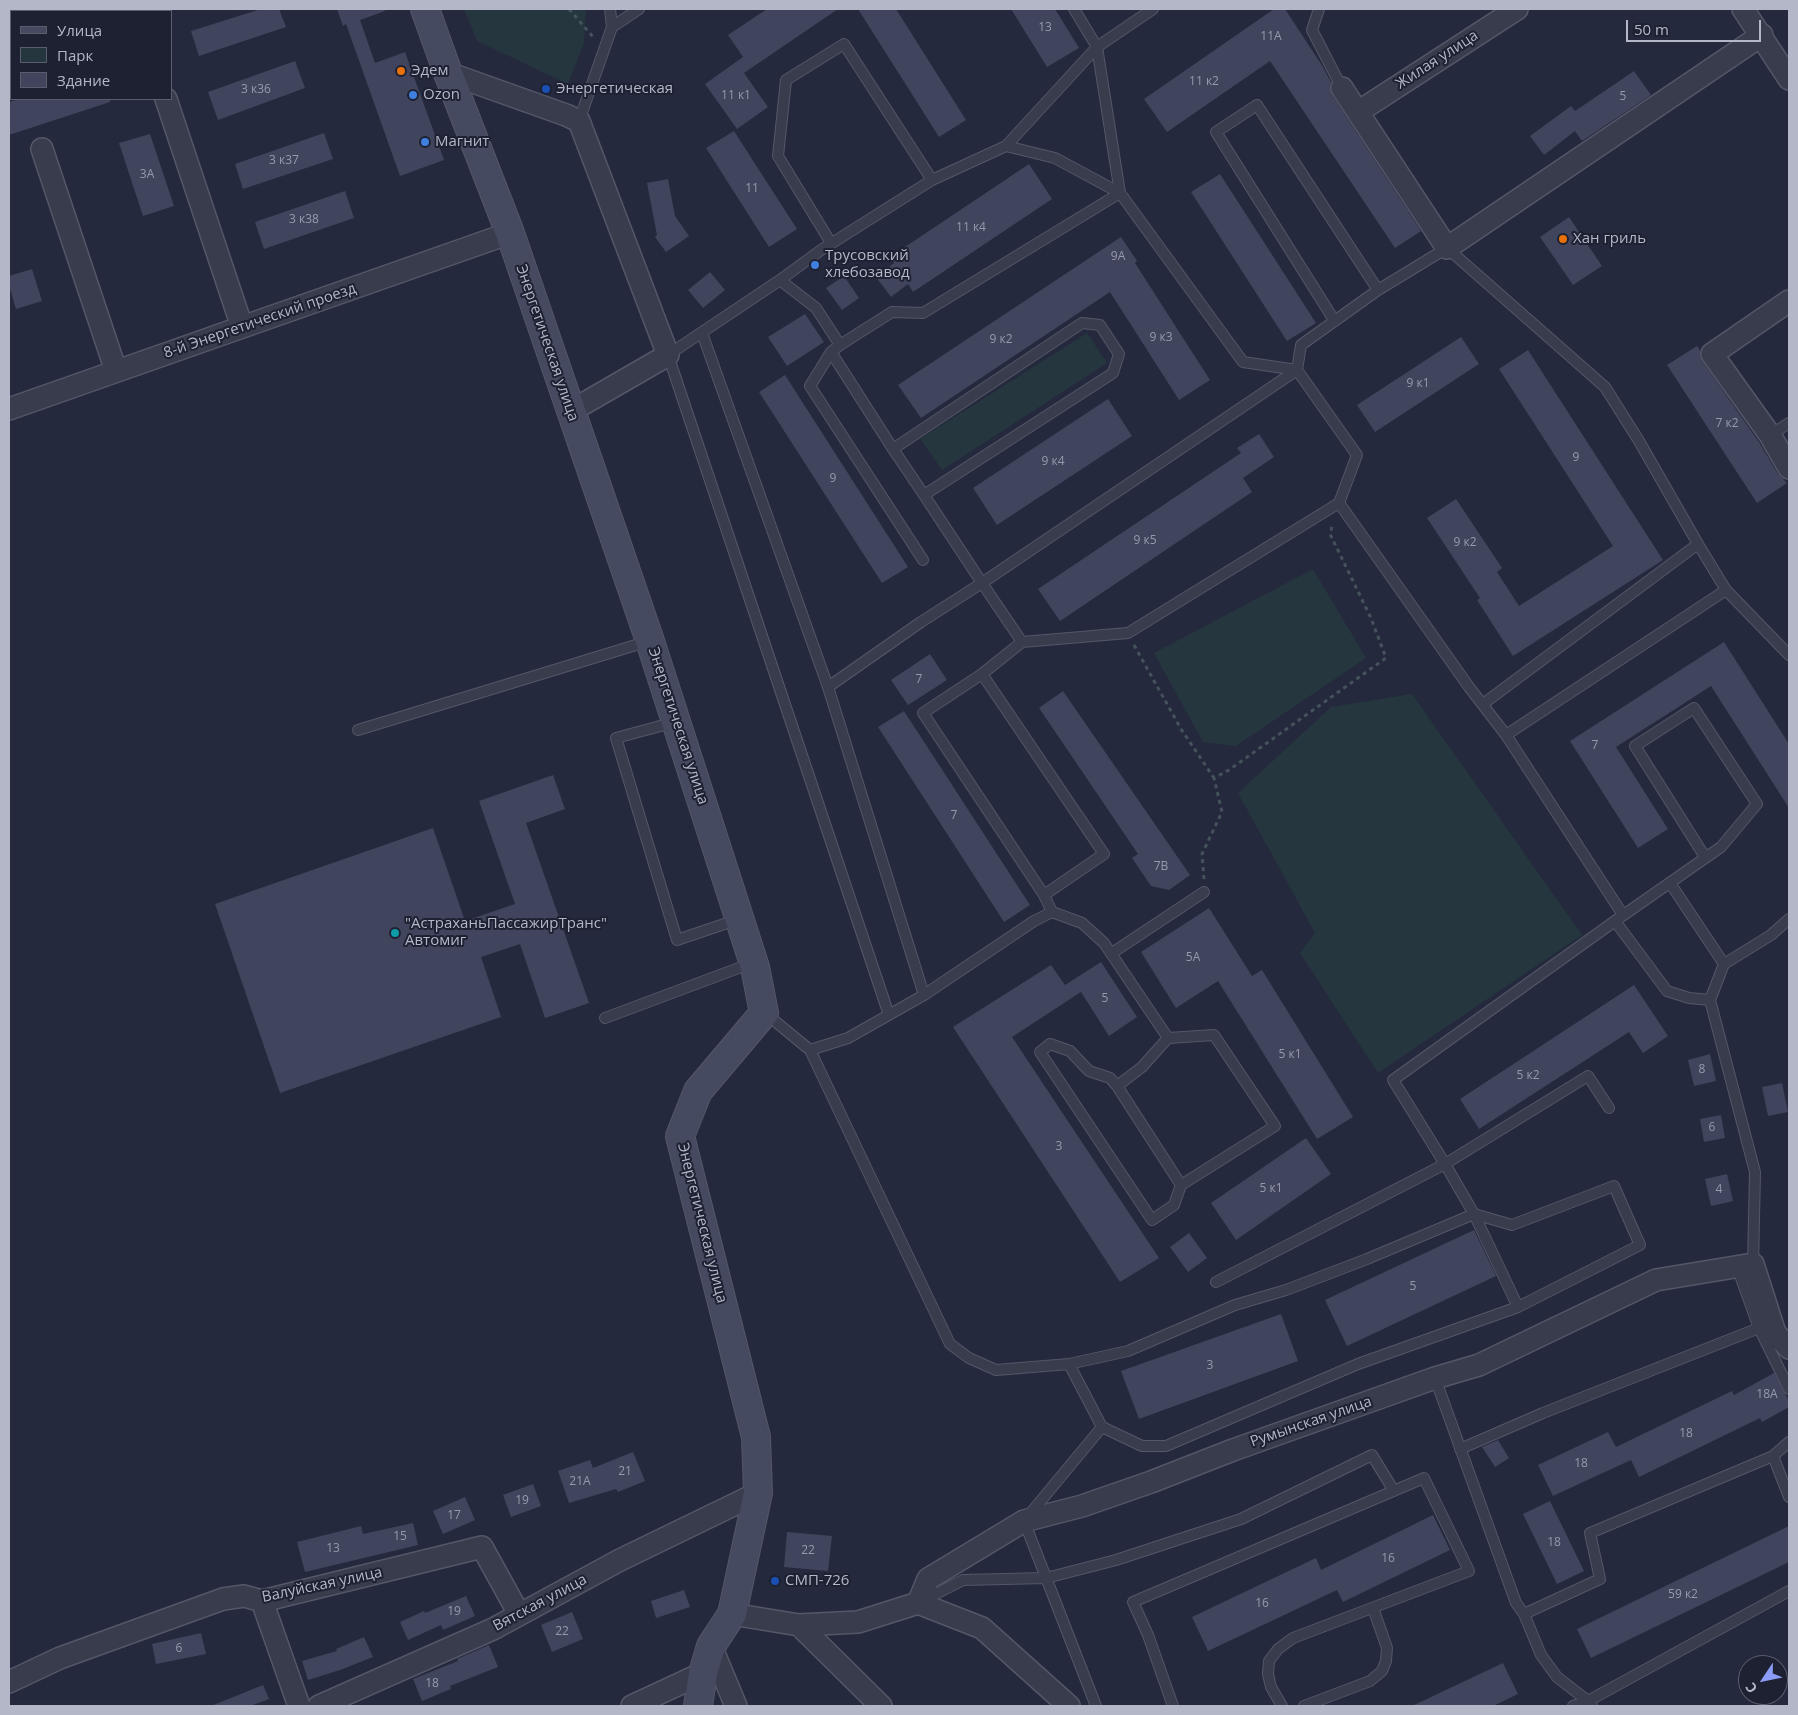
<!DOCTYPE html>
<html>
<head>
<meta charset="utf-8">
<style>
  body { margin:0 }
  #map { position:relative; width:1798px; height:1715px; overflow:hidden; background:#24293d; font-family:"Open Sans",sans-serif }
  canvas { display:block }
  .frame { position:absolute; inset:0; border:10px solid #b3b7c8; pointer-events:none }
  .legend { position:absolute; left:10px; top:10px; width:162px; height:90px; box-sizing:border-box; background:#1d2132; border:1px solid #595d6e; margin:0; padding:6px 9px; list-style:none; font-size:15px; color:#b3b7c8 }
  .legend li { display:flex; align-items:center; gap:10px; height:25px }
  .legend b { width:25px; border:1px solid #595d6e }
  .north { position:absolute; left:1738px; top:1655px; width:50px; height:50px; box-sizing:border-box; background:#1d2132; border:1px solid #595d6e; border-radius:50%; rotate:236deg; font-size:14px; font-weight:700; line-height:20px; text-align:center; color:#b3b7c8 }
  .north::after { content:''; display:block; margin:auto; width:18px; height:22px; background:#8a9cf6; clip-path:polygon(50% 0,100% 100%,50% 72%,0 100%) }
  .scale { position:absolute; left:1626px; top:20px; width:135px; height:22px; box-sizing:border-box; border:2px solid #b3b7c8; border-top:0; padding-left:6px; font-size:15px; line-height:18px; white-space:nowrap; color:#b3b7c8; -webkit-text-stroke:4px #1d2132; paint-order:stroke }
</style>
</head>
<body>
<div id="map">
<canvas width="1798" height="1715"></canvas>
<div class="frame"></div>
<ul class="legend">
<li><b style="height:6px;background:#464a60"></b>Улица</li>
<li><b style="height:14px;background:#26363e"></b>Парк</li>
<li><b style="height:14px;background:#40455d"></b>Здание</li>
</ul>
<div class="north">С</div>
<div class="scale">50 m</div>
</div>
<script>
const c = document.querySelector('canvas').getContext('2d');
c.lineJoin = 'round';
function fill(path, color) {
  c.fillStyle = color;
  c.fill(path, 'evenodd');
}
function poly(rows) {
  const path = new Path2D();
  for (const r of rows) {
    path.moveTo(r[0], r[1]);
    for (let i = 2; i < r.length; i += 2) path.lineTo(r[i], r[i + 1]);
  }
  return path;
}
function strokePath(path, color, width, dash) {
  c.strokeStyle = color;
  c.lineWidth = width;
  c.lineCap = dash ? 'butt' : 'round';
  c.setLineDash(dash || []);
  c.stroke(path);
}
function label(font, color, halo, rows, align = 'center') {
  c.font = font + ' "Open Sans",sans-serif';
  c.lineWidth = 4;
  c.setLineDash([]);
  c.textBaseline = 'middle';
  c.strokeStyle = halo;
  c.fillStyle = color;
  for (const [text, x, y, turn = 0] of rows) {
    c.save();
    c.translate(x, y);
    c.rotate((+turn || 0) * Math.PI / 180);
    c.textAlign = isNaN(turn) ? turn : align;
    if (halo) c.strokeText(text, 0, 0);
    c.fillText(text, 0, 0);
    c.restore();
  }
}
fill(poly([
  [464,9,586,9,584,43,568,84,477,41],
  [1087,333,1107,363,942,470,920,439],
  [1313,569,1366,658,1236,746,1203,742,1154,653],
  [1412,694,1582,935,1378,1073,1300,953,1315,933,1238,793,1331,707]
]), '#26363e');
fill(poly([
  [261,9,279,9,286,27,199,56,191,31],
  [337,9,384,9,385,11,360,20,375,63,405,52,444,160,400,176,346,24,343,26],
  [767,9,838,9,744,73,768,107,737,129,705,84,743,57,728,35],
  [858,9,896,9,966,120,939,137],
  [1011,9,1055,9,1079,48,1047,67],
  [1274,9,1285,9,1323,67,1331,82,1330,88,1332,95,1421,231,1395,248,1270,61,1167,132,1144,99],
  [295,61,305,88,218,120,208,92],
  [1634,71,1651,95,1582,141,1575,131,1544,155,1530,136,1571,106,1575,111],
  [19,99,110,99,110,102,9,135,9,102],
  [734,131,797,229,769,247,706,148],
  [324,133,333,159,243,189,235,164],
  [150,134,174,206,143,216,119,143],
  [1029,164,1052,199,913,292,908,284,891,297,876,277,894,263,890,257],
  [1220,174,1316,323,1287,341,1191,192],
  [668,179,675,216,689,236,666,252,655,237,657,235,647,183],
  [345,191,354,218,264,249,255,222],
  [1569,217,1602,266,1573,285,1540,237],
  [1121,237,1137,261,1135,263,1210,380,1179,400,1110,292,921,418,898,385],
  [32,269,42,301,16,309,9,285,9,276],
  [710,272,725,290,703,308,688,290],
  [844,276,859,298,842,310,826,288],
  [805,314,824,342,787,366,768,337],
  [1461,337,1479,364,1375,432,1357,405],
  [1697,346,1700,350,1700,356,1702,361,1759,442,1778,474,1787,483,1757,503,1667,365],
  [1528,350,1663,560,1513,656,1477,600,1480,598,1427,518,1456,499,1502,568,1497,572,1519,606,1613,546,1499,369],
  [785,375,908,567,882,583,759,392],
  [1108,399,1132,436,997,525,973,488],
  [1259,434,1274,457,1243,478,1252,492,1060,621,1038,589,1241,453,1237,448],
  [1724,642,1789,744,1789,808,1711,686,1616,747,1668,829,1638,848,1570,741],
  [930,654,947,680,908,705,891,680],
  [1063,691,1190,875,1169,890,1151,886,1132,858,1138,854,1039,708],
  [904,711,1030,905,1004,922,878,727],
  [553,775,565,809,526,823,589,1003,545,1018,520,944,481,957,501,1017,280,1093,215,904,433,828,465,921,515,904,479,801],
  [1209,908,1252,976,1262,970,1353,1117,1317,1139,1218,981,1176,1008,1141,952],
  [1101,962,1137,1017,1109,1036,1081,992,1012,1037,1159,1258,1120,1282,953,1027,1051,965,1065,985],
  [1634,985,1668,1036,1643,1053,1629,1032,1479,1129,1460,1099],
  [1710,1054,1716,1081,1694,1086,1688,1060],
  [1782,1083,1788,1112,1768,1116,1762,1087],
  [1721,1115,1725,1138,1704,1142,1700,1119],
  [1306,1138,1331,1174,1236,1240,1211,1203],
  [1727,1174,1733,1201,1711,1206,1705,1179],
  [1474,1230,1496,1276,1347,1346,1325,1300],
  [1189,1233,1207,1258,1188,1272,1170,1247],
  [1281,1314,1298,1361,1139,1419,1121,1371],
  [1774,1373,1789,1401,1789,1407,1762,1422,1760,1418,1639,1477,1631,1460,1553,1496,1538,1465,1608,1432,1616,1447,1732,1391,1734,1395],
  [1498,1440,1509,1458,1495,1467,1482,1447],
  [633,1452,645,1481,618,1492,616,1489,569,1503,558,1471,590,1460,593,1468],
  [533,1484,541,1506,511,1517,503,1495],
  [465,1497,475,1520,443,1534,433,1511],
  [1550,1501,1584,1571,1557,1584,1523,1514],
  [1433,1515,1450,1550,1343,1602,1337,1590,1208,1651,1192,1617,1316,1558,1321,1570],
  [413,1523,418,1545,305,1572,297,1542,361,1526,363,1534],
  [1789,1526,1789,1562,1591,1658,1577,1629],
  [787,1532,832,1536,828,1571,784,1567],
  [684,1590,690,1607,656,1618,651,1601],
  [466,1596,475,1616,443,1630,441,1625,408,1640,400,1622,424,1611,425,1613],
  [572,1612,583,1639,552,1652,541,1625],
  [201,1633,206,1654,156,1664,152,1644],
  [364,1637,373,1657,340,1670,308,1680,302,1661,337,1651,336,1649],
  [489,1645,498,1667,450,1686,451,1689,422,1701,413,1679,458,1661,457,1659],
  [1503,1663,1518,1694,1493,1706,1412,1706],
  [263,1685,269,1699,250,1706,211,1706]
]), '#40455d');
const lane = poly([
  [610,9,612,27],
  [1319,9,1312,30,1342,88],
  [579,121,612,27,639,9],
  [1006,146,1097,47,1153,9],
  [831,243,778,156,786,80,844,44,932,180],
  [780,280,821,250,932,180,1006,146,1055,158,1120,193,1243,362,1297,370],
  [1334,320,1216,132,1257,105,1378,290],
  [702,333,828,687,924,995],
  [840,345,892,312,923,313,1120,193,1097,47,1074,9],
  [831,352,893,449,1082,323,1100,325,1119,354,1113,373,924,495,982,583,1297,370],
  [1770,435,1789,423],
  [893,449,924,495],
  [1022,642,1128,633,1339,503],
  [982,674,1104,854,1044,895],
  [828,687,921,622,982,583,1022,642,982,674,923,713,1044,895,1052,912],
  [1483,704,1698,544],
  [675,722,616,738,677,940,739,919],
  [358,730,649,641],
  [1506,735,1726,590],
  [1670,883,1724,964],
  [1623,915,1506,735,1469,687,1339,503,1357,455,1297,370,1301,345,1378,290,1447,248,1605,387,1639,441,1698,544,1726,590,1789,655],
  [1615,921,1667,991,1689,998,1710,1000,1724,964,1771,935,1789,919],
  [1112,953,1204,892],
  [1710,1000,1755,1172,1753,1264],
  [765,1013,810,1050,848,1038,924,995,1034,921,1052,912,1082,923,1104,943,1168,1038,1142,1067,1117,1086,1110,1078,1089,1071,1070,1051,1050,1044,1040,1052,1152,1220,1174,1205,1181,1185,1117,1086],
  [889,1015,668,355,780,280,816,308,840,345,831,352,810,386,923,560],
  [605,1018,752,963],
  [1168,1038,1214,1035,1275,1126,1181,1185],
  [810,1050,950,1344,969,1358,996,1370,1069,1364,1128,1351,1235,1305,1286,1290,1367,1259,1474,1214,1518,1307,1358,1364,1166,1446,1142,1446,1102,1427,1069,1364],
  [1609,1108,1588,1076,1445,1164,1393,1080,1615,921,1721,847,1757,804,1694,708,1635,746,1705,857],
  [1737,1267,1759,1328,1789,1389],
  [1216,1282,1445,1164,1474,1214,1512,1225,1614,1186,1640,1245,1518,1307],
  [1435,1378,1516,1603,1524,1614,1541,1655,1557,1677,1588,1701,1592,1706],
  [1460,1449,1543,1413,1759,1328],
  [1773,1456,1789,1442],
  [922,1601,963,1580,1046,1578,1116,1560,1241,1519,1372,1455,1394,1491],
  [1524,1614,1600,1579,1590,1533,1773,1456,1789,1497],
  [1096,1706,1024,1521,1102,1427],
  [1173,1706,1148,1635,1133,1602,1424,1478,1469,1571,1293,1638,1278,1649,1269,1661,1268,1674,1271,1687,1282,1706],
  [1304,1706,1370,1681,1382,1671,1386,1661,1387,1648,1373,1608],
  [1573,1706,1588,1701,1789,1591]
]);
const street = poly([
  [136,9,136,11],
  [1743,9,1789,79],
  [448,73,566,115,579,121,668,355,571,411],
  [1342,88,1447,248,1762,35],
  [166,99,242,327],
  [1358,112,1517,9],
  [42,149,116,371],
  [1789,301,1712,354,1770,435,1789,468],
  [9,409,510,233],
  [262,1601,299,1706],
  [918,1603,982,1628,1069,1706],
  [732,1614,799,1625,881,1706],
  [799,1625,858,1622,918,1603,928,1579,1024,1521,1082,1506,1151,1482,1233,1450,1435,1378,1479,1365,1656,1280,1753,1264,1775,1333,1789,1348],
  [711,1646,736,1706],
  [9,1682,60,1658,223,1599,244,1596,262,1601,482,1547,519,1614],
  [319,1706,493,1629,620,1560,758,1493],
  [632,1706,703,1673]
]);
const secondary = poly([
  [425,9,448,73,510,233,650,641,755,967,764,1013,698,1091,680,1136,756,1437,758,1493,732,1614,711,1646,703,1673,698,1706]
]);
strokePath(lane, '#535768', 12);
strokePath(street, '#535768', 24);
strokePath(secondary, '#535768', 30);
strokePath(poly([
  [569,9,594,38],
  [1134,645,1181,729,1214,778],
  [1204,879,1202,854,1222,812,1214,778,1229,770,1386,658,1371,618,1330,534,1333,523]
]), '#44535b', 3, [4, 4]);
strokePath(lane, '#383c4d', 10);
strokePath(street, '#383c4d', 21);
strokePath(secondary, '#464a60', 28);
for (const [x, y, r, color] of [
  [401,71,5,"#e8710a"],
  [546,89,5,"#1a4fb4"],
  [413,95,5,"#3f7fe0"],
  [425,142,5,"#3f7fe0"],
  [1563,239,5,"#e8710a"],
  [815,265,5,"#3f7fe0"],
  [395,933,5,"#0f9aa8"],
  [775,1581,5,"#1a4fb4"]
]) {
  const dot = new Path2D();
  dot.arc(x, y, r, 0, 2 * Math.PI);
  c.fillStyle = color;
  c.fill(dot);
  strokePath(dot, '#1d2132', 2);
}
label('12px', '#969aad', null, [
  ["13",1045,28],
  ["11А",1271,37],
  ["11 к2",1204,82],
  ["3 к36",256,90],
  ["11 к1",736,96],
  ["5",1623,97],
  ["3 к37",284,161],
  ["3А",147,175],
  ["11",752,189],
  ["3 к38",304,220],
  ["11 к4",971,228],
  ["9А",1118,257],
  ["9 к3",1161,338],
  ["9 к2",1001,340],
  ["9 к1",1418,384],
  ["7 к2",1727,424],
  ["9",1576,458],
  ["9 к4",1053,462],
  ["9",833,479],
  ["9 к5",1145,541],
  ["9 к2",1465,543],
  ["7",919,680],
  ["7",1595,746],
  ["7",954,816],
  ["7В",1161,867],
  ["5А",1193,958],
  ["5",1105,999],
  ["5 к1",1290,1055],
  ["8",1702,1070],
  ["5 к2",1528,1076],
  ["6",1712,1128],
  ["3",1059,1147],
  ["5 к1",1271,1189],
  ["4",1719,1190],
  ["5",1413,1287],
  ["3",1210,1366],
  ["18А",1767,1395],
  ["18",1686,1434],
  ["18",1581,1464],
  ["21",625,1472],
  ["21А",580,1482],
  ["19",522,1501],
  ["17",454,1516],
  ["15",400,1537],
  ["18",1554,1543],
  ["13",333,1549],
  ["22",808,1551],
  ["16",1388,1559],
  ["59 к2",1683,1595],
  ["16",1262,1604],
  ["19",454,1612],
  ["22",562,1632],
  ["6",179,1649],
  ["18",432,1684]
]);
label('15px', '#b3b7c8', '#1d2132', [
  ["Жилая улица",1437,60,-33],
  ["8-й Энергетический проезд",260,321,-19],
  ["Энергетическая улица",547,343,71],
  ["Энергетическая улица",678,726,72],
  ["Энергетическая улица",702,1223,76],
  ["Румынская улица",1311,1422,-19],
  ["Валуйская улица",322,1585,-12],
  ["Вятская улица",540,1603,-28]
]);
label('15px', '#b3b7c8', '#1d2132', [
  ["Эдем",411,71],
  ["Энергетическая",556,89],
  ["Ozon",423,95],
  ["Магнит",435,142],
  ["Хан гриль",1573,239],
  ["Трусовский",825,256],
  ["хлебозавод",825,273],
  ["\"АстраханьПассажирТранс\"",405,924],
  ["Автомиг",405,941],
  ["СМП-726",785,1581]
], 'left');
</script>
</body>
</html>
